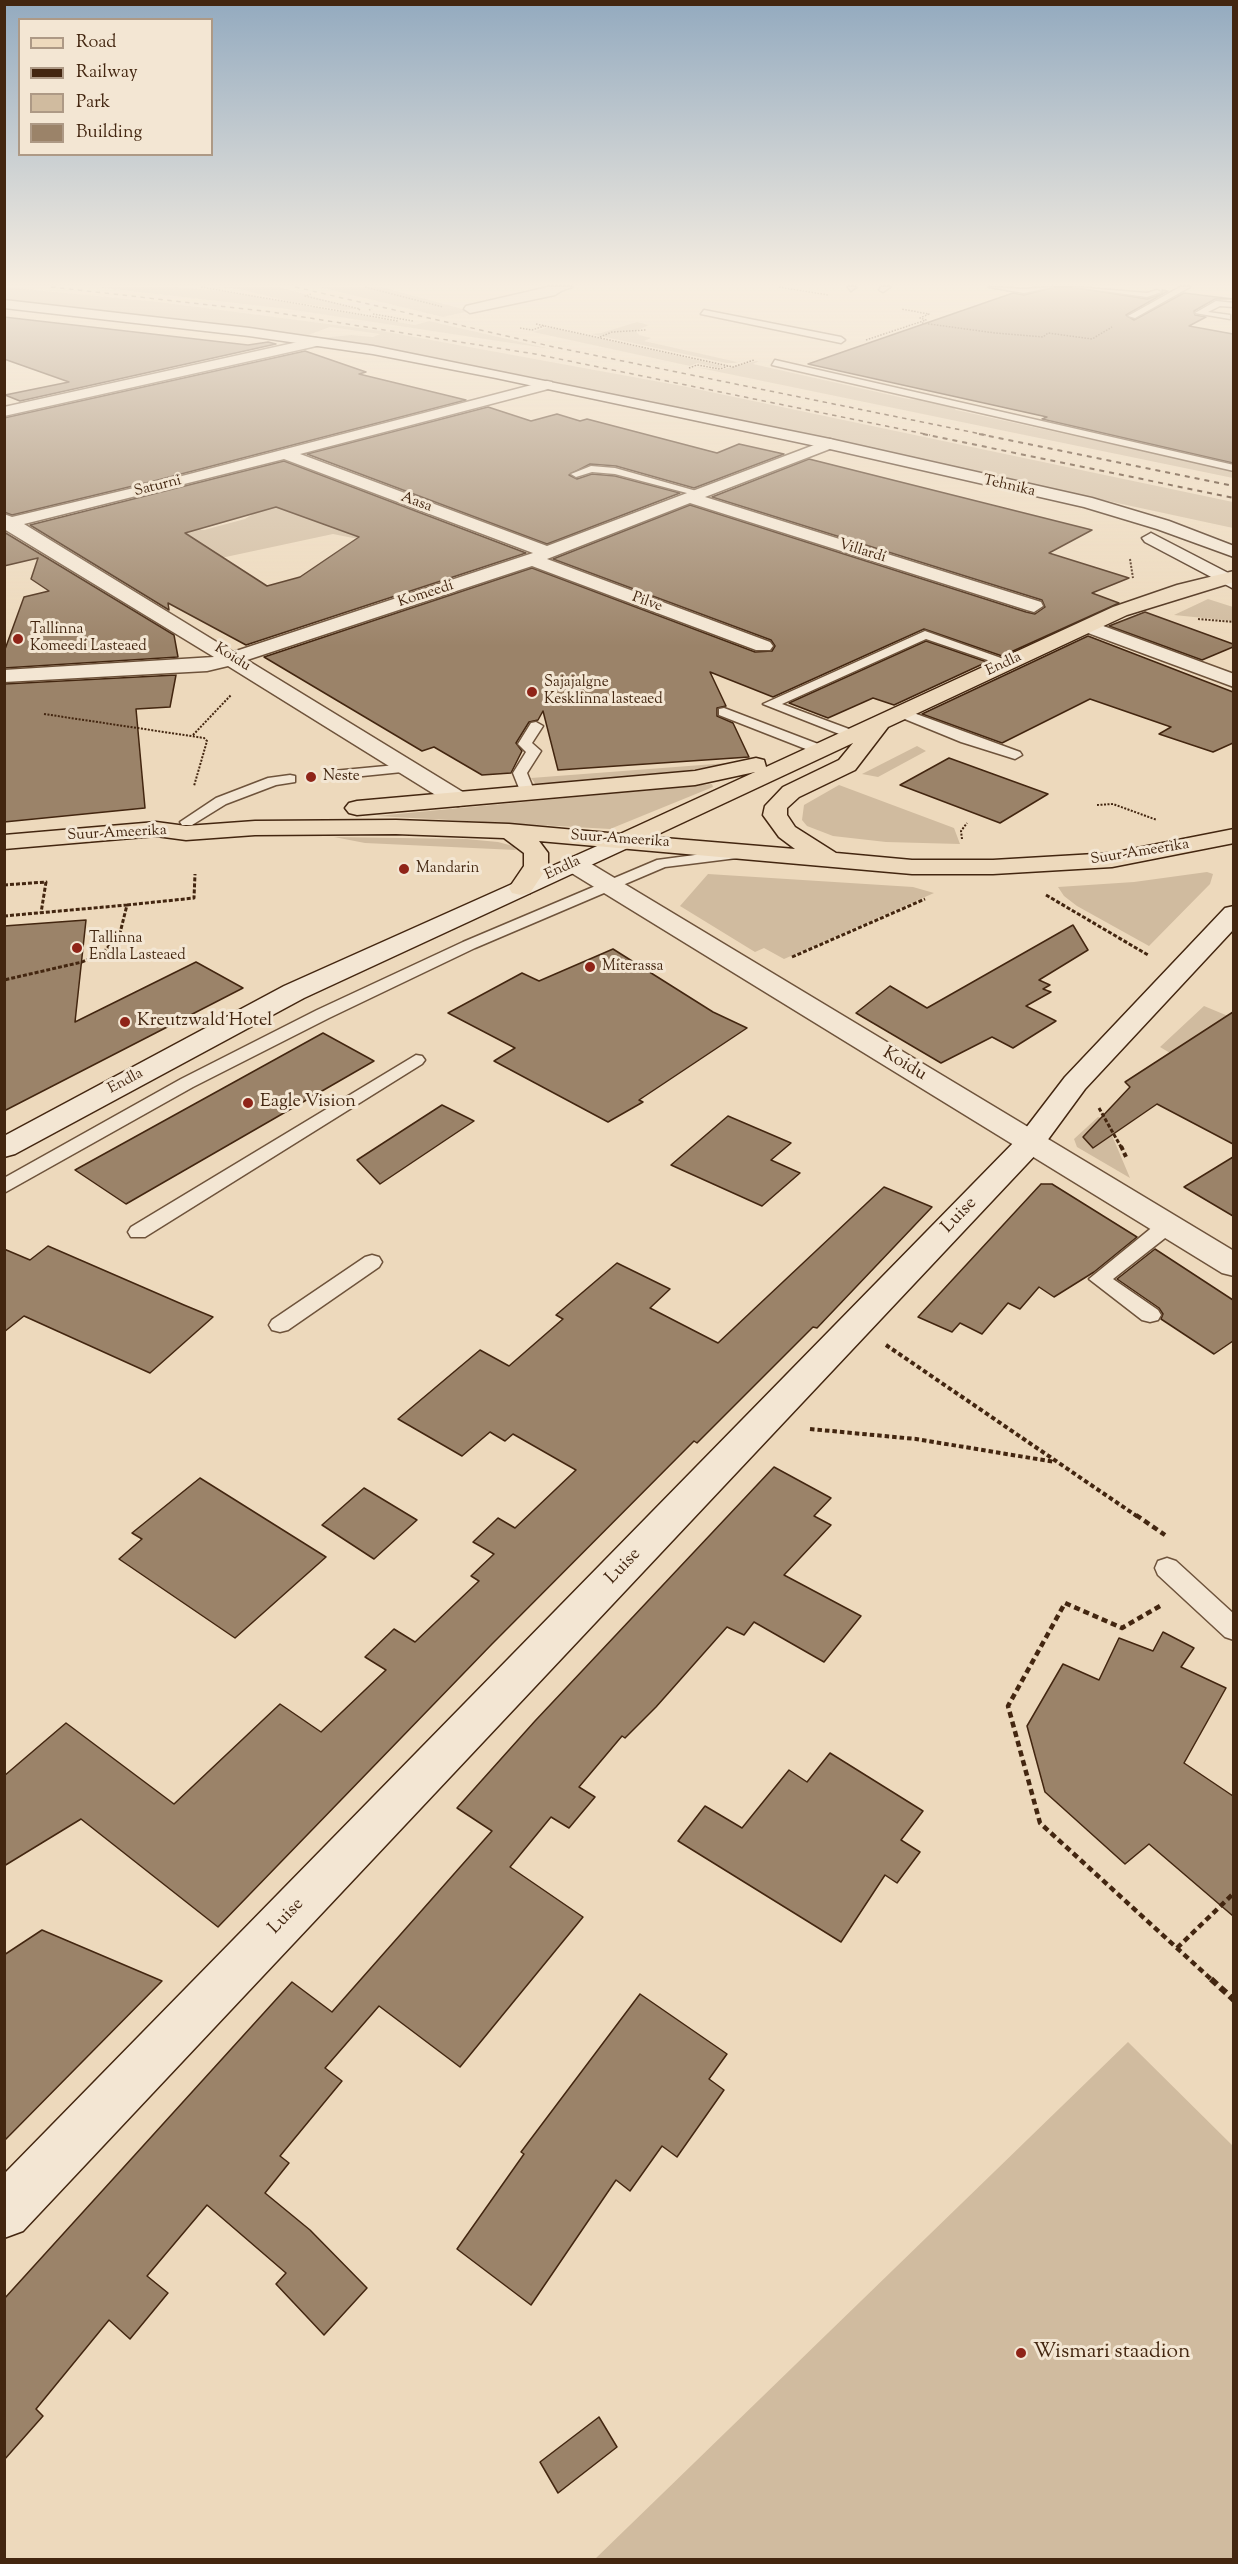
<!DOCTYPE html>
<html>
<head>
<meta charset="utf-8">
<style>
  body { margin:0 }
  #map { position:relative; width:1238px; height:2564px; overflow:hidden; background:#edd9bc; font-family:"Sorts Mill Goudy",serif }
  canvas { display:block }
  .frame { position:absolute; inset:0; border:6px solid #432610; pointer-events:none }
  .legend { position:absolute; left:18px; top:18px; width:195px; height:138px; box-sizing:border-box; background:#f3e6d3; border:2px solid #ad9985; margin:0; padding:8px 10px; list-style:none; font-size:18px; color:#432610 }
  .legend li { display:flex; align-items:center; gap:12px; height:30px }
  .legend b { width:30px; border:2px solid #ad9985 }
</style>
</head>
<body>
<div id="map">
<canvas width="1238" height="2564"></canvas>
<div class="frame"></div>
<ul class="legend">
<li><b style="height:8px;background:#edd9bc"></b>Road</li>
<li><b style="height:8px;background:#432610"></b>Railway</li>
<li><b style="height:16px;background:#d0bb9f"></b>Park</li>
<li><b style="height:16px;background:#9b8369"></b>Building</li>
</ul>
</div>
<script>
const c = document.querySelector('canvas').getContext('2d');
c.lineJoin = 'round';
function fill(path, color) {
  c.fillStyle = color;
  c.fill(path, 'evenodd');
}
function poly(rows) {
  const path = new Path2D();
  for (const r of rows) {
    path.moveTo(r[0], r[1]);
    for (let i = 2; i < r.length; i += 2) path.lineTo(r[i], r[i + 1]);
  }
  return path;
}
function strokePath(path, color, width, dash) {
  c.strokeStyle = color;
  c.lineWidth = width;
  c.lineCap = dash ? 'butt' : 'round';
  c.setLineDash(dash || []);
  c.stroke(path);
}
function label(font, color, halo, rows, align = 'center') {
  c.font = font + ' "Sorts Mill Goudy",serif';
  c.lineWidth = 6;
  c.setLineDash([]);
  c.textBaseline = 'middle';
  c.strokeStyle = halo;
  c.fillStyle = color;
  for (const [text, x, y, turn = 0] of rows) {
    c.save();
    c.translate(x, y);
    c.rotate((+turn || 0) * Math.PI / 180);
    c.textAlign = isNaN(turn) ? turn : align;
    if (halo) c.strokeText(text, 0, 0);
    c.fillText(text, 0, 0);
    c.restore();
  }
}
fill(poly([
  [4,287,159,302,382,331,682,386,1233,502,1233,528,538,378,319,338,351,335,373,337,380,334,330,327,308,335,5,300],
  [95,287,175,287,223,291,415,325,429,321,551,349,287,309],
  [214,287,279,287,357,309,343,310,288,301,239,289],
  [319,287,381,287,470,311,443,317],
  [637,322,649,325,636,331,639,335,651,338,644,341,737,362,748,359,735,363,726,363,591,334,601,333],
  [548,327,723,366,719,368,697,363,690,366,533,332],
  [756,361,759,361,753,364,908,399,947,402,956,410,1233,471,1233,478,695,367,720,370],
  [245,474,378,538,353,538,333,534,221,558,150,518,182,527,204,530,245,519,256,512,207,481,222,475],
  [1208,599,1233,607,1233,621,1174,615],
  [917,746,926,751,878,777,862,774],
  [741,762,671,773,537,786,531,778],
  [712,784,713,787,610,829,377,816],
  [839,785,954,828,960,844,886,842,833,836,807,826,802,820,804,805],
  [334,837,466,839,498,842,513,846,516,850,365,843],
  [1207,872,1213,874,1210,884,1149,946,1077,906,1064,896,1058,887,1134,882],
  [708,874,913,887,934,893,784,959,764,948,755,952,680,906],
  [1204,1006,1228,1016,1170,1053,1160,1047],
  [1098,1117,1103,1119,1111,1133,1130,1178,1077,1147,1074,1139],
  [1128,2042,1233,2146,1233,2559,595,2559]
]), '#d0bb9f');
const building = poly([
  [1055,287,1072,287,1147,299,1162,294,1162,290,1168,291,1126,315,1134,320,1184,293,1233,299,1215,299,1194,311,1195,315,1206,317,1189,326,1233,334,1233,463,1042,419,1047,417,808,364,1013,293,1024,295,1055,287],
  [4,317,248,345,268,342,276,344,20,401,5,395,69,382,4,359,4,317],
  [305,351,366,372,359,374,466,400,158,480,12,515,4,512,4,418,305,351],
  [488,407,531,421,557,414,580,421,587,419,717,453,739,444,784,454,694,488,616,466,590,464,569,475,577,479,592,474,615,476,680,493,547,544,307,454,488,407],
  [809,459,1092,530,1049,553,1129,578,1092,593,1119,603,1002,656,924,629,773,697,710,672,726,706,717,708,717,716,733,723,749,757,558,770,543,711,538,720,529,722,516,743,522,751,511,773,482,775,434,747,422,751,264,657,532,568,755,652,772,651,775,646,771,640,553,559,690,505,1026,612,1035,614,1045,607,1042,600,712,497,809,459],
  [284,461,526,553,246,645,168,603,169,610,30,525,284,461],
  [276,507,359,537,300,577,267,586,185,533,276,507],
  [4,532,174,635,178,657,4,668,4,652,24,597,49,591,31,579,38,558,4,566,4,532],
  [1145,612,1233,644,1233,647,1202,660,1109,626,1145,612],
  [1088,636,1233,692,1233,743,1213,752,1159,734,1171,727,1090,699,1002,743,922,714,1088,636],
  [926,641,987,662,894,705,873,698,828,718,789,703,926,641],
  [176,675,170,707,136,709,145,808,4,822,4,684,176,675],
  [949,758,1048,794,1000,823,900,785,949,758],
  [86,920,75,1022,196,962,243,988,4,1111,4,926,86,920],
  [1073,925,1088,950,1039,980,1050,985,1043,989,1051,992,1026,1006,1056,1021,1013,1048,992,1037,941,1063,856,1013,890,986,927,1008,1073,925],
  [613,949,713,1012,747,1028,639,1100,643,1102,608,1122,494,1061,515,1048,448,1013,522,973,539,981,613,949],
  [1233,1012,1233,1144,1157,1104,1093,1148,1083,1137,1130,1087,1125,1082,1233,1012],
  [323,1033,374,1061,126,1204,75,1170,323,1033],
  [442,1105,474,1121,380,1184,357,1160,442,1105],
  [728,1116,791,1143,771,1160,800,1173,762,1206,671,1165,728,1116],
  [1233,1157,1233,1216,1184,1187,1233,1157],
  [1041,1184,1052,1184,1137,1237,1094,1272,1054,1297,1039,1287,1020,1309,1008,1303,982,1334,960,1323,952,1332,918,1317,1041,1184],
  [884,1187,932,1207,817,1328,813,1327,697,1443,694,1441,492,1644,218,1927,81,1819,4,1866,4,1776,66,1723,174,1804,280,1704,321,1732,386,1670,365,1657,394,1629,415,1642,479,1581,471,1576,494,1554,473,1542,498,1518,515,1528,576,1470,513,1434,505,1441,490,1432,462,1456,398,1419,480,1350,509,1366,563,1319,556,1315,617,1263,670,1289,650,1308,718,1343,884,1187],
  [48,1246,184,1305,213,1317,150,1373,24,1316,4,1332,4,1249,30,1260,48,1246],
  [1155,1249,1233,1300,1233,1341,1214,1354,1161,1319,1163,1314,1159,1308,1117,1279,1155,1249],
  [774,1467,831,1498,814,1516,831,1525,784,1575,861,1616,824,1662,754,1622,744,1635,727,1627,656,1707,625,1738,622,1736,579,1787,595,1797,569,1828,551,1817,510,1867,583,1917,460,2067,379,2006,325,2068,342,2081,280,2156,289,2163,265,2193,310,2230,367,2288,324,2335,276,2284,286,2273,207,2205,147,2276,168,2293,130,2339,109,2320,36,2409,43,2416,4,2460,4,2299,292,1982,332,2012,492,1831,457,1808,535,1721,774,1467],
  [200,1478,326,1557,235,1638,119,1559,142,1539,132,1533,200,1478],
  [364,1488,417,1520,374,1559,322,1525,364,1488],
  [1163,1632,1194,1648,1181,1667,1226,1688,1184,1763,1233,1796,1233,1916,1149,1844,1125,1864,1045,1792,1027,1726,1063,1664,1099,1680,1119,1638,1153,1651,1163,1632],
  [830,1753,923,1811,901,1840,920,1852,897,1883,885,1875,841,1942,678,1841,705,1806,742,1828,789,1770,807,1782,830,1753],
  [42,1930,162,1981,4,2141,4,1955,42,1930],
  [640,1994,727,2054,709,2079,724,2090,677,2157,662,2146,630,2191,616,2180,531,2305,457,2249,524,2154,521,2152,640,1994],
  [599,2417,617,2447,558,2493,540,2462,599,2417]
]);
fill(building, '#9b8369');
strokePath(building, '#432610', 1.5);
const lane = poly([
  [559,287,572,287,555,293,551,291,559,287],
  [848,287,856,287,851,291,848,287],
  [881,287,890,287,883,292,879,290,881,287],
  [989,287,1024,289,1053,287,1024,293,989,287],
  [1074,287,1147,293,1157,290,1161,292,1147,297,1074,287],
  [1180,287,1190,287,1135,318,1128,316,1180,287],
  [1216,301,1234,303,1234,307,1220,306,1208,312,1230,315,1230,319,1195,313,1216,301],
  [704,310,841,337,845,340,841,343,701,314,704,310],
  [775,360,1234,465,1234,471,772,365,775,360],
  [591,466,615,468,707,494,702,497,615,474,592,472,576,477,571,474,591,466],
  [925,631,1015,663,1009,667,1005,666,926,639,782,704,857,732,859,735,852,739,763,704,925,631],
  [724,708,826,747,828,750,826,753,816,753,719,715,719,709,724,708],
  [900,708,1020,752,1022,755,1015,759,961,742,895,715,895,709,900,708],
  [536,722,543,726,532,743,541,751,527,773,535,793,528,797,521,793,513,773,526,752,518,744,531,723,536,722],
  [407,764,414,768,412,771,333,779,326,775,333,771,407,764],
  [290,775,295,776,295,782,276,785,226,804,192,825,182,825,180,822,216,798,268,778,290,775],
  [740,849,745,851,748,854,745,857,665,867,475,948,329,1018,193,1087,4,1193,4,1178,181,1079,317,1010,463,942,657,860,740,849],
  [416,1055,422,1056,425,1060,422,1064,145,1237,131,1237,128,1232,131,1227,416,1055],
  [1167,1220,1174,1221,1177,1226,1174,1231,1113,1279,1158,1310,1161,1315,1158,1320,1150,1322,1142,1320,1089,1279,1160,1221,1167,1220],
  [372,1255,379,1257,382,1262,379,1267,288,1330,280,1332,272,1330,269,1325,272,1320,365,1257,372,1255],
  [1167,1558,1176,1561,1234,1614,1234,1640,1225,1637,1158,1575,1155,1568,1158,1561,1167,1558]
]);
const street = poly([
  [548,287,560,287,561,291,555,295,470,313,464,309,466,306,548,287],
  [316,338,323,342,321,345,4,416,4,407,316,338],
  [547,381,552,382,552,388,300,454,547,546,830,439,835,441,838,444,835,447,705,497,1041,602,1043,606,1034,612,1027,610,690,503,547,559,770,642,773,646,770,650,756,650,532,566,247,660,466,794,469,799,466,804,458,806,450,804,228,666,207,671,4,682,4,670,214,657,4,529,4,514,12,517,159,482,547,381],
  [284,459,533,553,233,652,24,524,284,459],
  [1087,620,1234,674,1234,687,1080,630,1077,626,1087,620],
  [574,857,583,859,1234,1251,1234,1276,1222,1273,565,869,562,864,565,859,574,857]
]);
const secondary = poly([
  [4,300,249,328,373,346,830,439,1092,498,1169,521,1234,546,1234,557,1157,529,1084,507,830,449,496,378,373,354,249,336,4,308,4,300],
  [1151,533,1234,576,1234,589,1145,542,1142,538,1151,533],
  [624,834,632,836,636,841,632,846,304,998,15,1154,4,1157,4,1136,284,986,624,834],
  [1234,906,1234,929,1085,1089,1041,1149,23,2231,4,2238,4,2174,1019,1137,1065,1077,1225,908,1234,906]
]);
const primary = poly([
  [1234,571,1234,582,1127,615,888,727,855,770,799,797,787,808,787,815,795,827,836,853,912,860,993,860,1112,853,1234,829,1234,843,1112,867,993,874,912,874,539,841,548,853,548,866,530,893,521,895,512,893,509,888,524,866,524,853,504,838,396,834,255,835,186,840,156,836,4,849,4,835,156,822,186,826,255,821,396,820,509,824,620,834,755,772,695,785,357,815,349,813,345,808,349,803,357,801,695,771,756,758,764,760,766,767,1113,607,1177,585,1234,571],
  [853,743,839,760,783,787,765,806,763,815,779,837,795,849,652,837,853,743]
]);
strokePath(lane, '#6e533b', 3);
strokePath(street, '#6e533b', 3);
strokePath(secondary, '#432610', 3);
strokePath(primary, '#432610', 3);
strokePath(poly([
  [201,287,398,321],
  [365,287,443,307],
  [779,287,828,295],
  [311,294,305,296,360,309,358,311],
  [369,310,372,309],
  [373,314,413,321],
  [922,323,995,333,1043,337,1048,333,1092,339,1112,327],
  [536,324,733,367,754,360],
  [520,328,532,330,544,326],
  [600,337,612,332,646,330],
  [866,340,926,320,920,318,929,314,901,309],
  [689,368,697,365,720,369,728,366]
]), '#432610', 1.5, [1.5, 1.5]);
strokePath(poly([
  [1130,559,1133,578],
  [1198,619,1234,622],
  [44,714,204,738,207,741,194,786],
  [193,735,231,695],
  [1097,805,1113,804,1157,820],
  [962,839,961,831,967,823]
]), '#432610', 2, [2, 1.5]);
strokePath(poly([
  [4,885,46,882,41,913],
  [1046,895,1148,955],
  [127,905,194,898,195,874],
  [4,916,127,905,120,933,104,952,82,962,4,980],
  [792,957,925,899],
  [1099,1108,1121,1147]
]), '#432610', 3, [4, 2]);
strokePath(poly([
  [1121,1146,1127,1159],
  [886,1345,1138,1517],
  [810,1429,916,1439,1055,1462]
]), '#432610', 4, [4.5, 3]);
strokePath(poly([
  [1136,1515,1165,1535],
  [1160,1606,1122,1628,1065,1603,1008,1706,1040,1823,1213,1981],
  [1177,1948,1234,1893]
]), '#432610', 4.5, [6, 4]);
strokePath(poly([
  [1211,1979,1234,2000]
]), '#432610', 6, [8, 4.5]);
fill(lane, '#f3e6d3');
fill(street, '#f3e6d3');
fill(secondary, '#f3e6d3');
fill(primary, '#edd9bc');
strokePath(poly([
  [51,287,272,312,535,354,930,435],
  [295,287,554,347,986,435]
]), '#432610', 1.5, [4.5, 4.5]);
strokePath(poly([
  [923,434,1234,498],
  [979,434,1234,486]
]), '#432610', 2, [5, 5]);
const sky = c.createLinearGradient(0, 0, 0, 646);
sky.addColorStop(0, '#93aabf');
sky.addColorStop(0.44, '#f7eee1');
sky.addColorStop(1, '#f7eee100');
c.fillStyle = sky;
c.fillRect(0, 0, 1238, 646);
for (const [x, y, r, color] of [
  [18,639,6,"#8f2418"],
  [532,692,6,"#8f2418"],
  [311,777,6,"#8f2418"],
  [404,869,6,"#8f2418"],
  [77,948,6,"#8f2418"],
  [590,967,6,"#8f2418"],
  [125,1022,6,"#8f2418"],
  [248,1103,6,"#8f2418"],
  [1021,2353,6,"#8f2418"]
]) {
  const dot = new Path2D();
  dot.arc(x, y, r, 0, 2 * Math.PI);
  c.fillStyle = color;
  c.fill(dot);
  strokePath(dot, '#f3e6d3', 2);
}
label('15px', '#432610', '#f3e6d3', [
  ["Saturni",158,487,-14],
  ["Tehnika",1009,487,13],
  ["Aasa",416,503,20],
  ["Villardi",862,552,17],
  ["Komeedi",426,595,-18],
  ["Pilve",647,603,20],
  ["Koidu",232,658,32],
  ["Endla",1004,665,-25],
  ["Suur-Ameerika",117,834,-3],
  ["Suur-Ameerika",620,840,4],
  ["Suur-Ameerika",1140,853,-9],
  ["Endla",563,869,-25],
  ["Endla",126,1082,-28]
]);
label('15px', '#432610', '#f3e6d3', [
  ["Tallinna",30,630],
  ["Komeedi Lasteaed",30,647],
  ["Sajajalgne",544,683],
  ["Kesklinna lasteaed",544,700],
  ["Neste",323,777],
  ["Mandarin",416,869],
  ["Tallinna",89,939],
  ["Endla Lasteaed",89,956],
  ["Miterassa",602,967]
], 'left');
label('18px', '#432610', '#f3e6d3', [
  ["Kreutzwald Hotel",137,1022],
  ["Eagle Vision",260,1103]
], 'left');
label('18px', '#432610', '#f3e6d3', [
  ["Koidu",904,1065,31],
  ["Luise",960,1216,-46],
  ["Luise",624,1567,-46],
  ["Luise",287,1917,-46]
]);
label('21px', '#432610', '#f3e6d3', [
  ["Wismari staadion",1033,2353]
], 'left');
</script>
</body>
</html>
